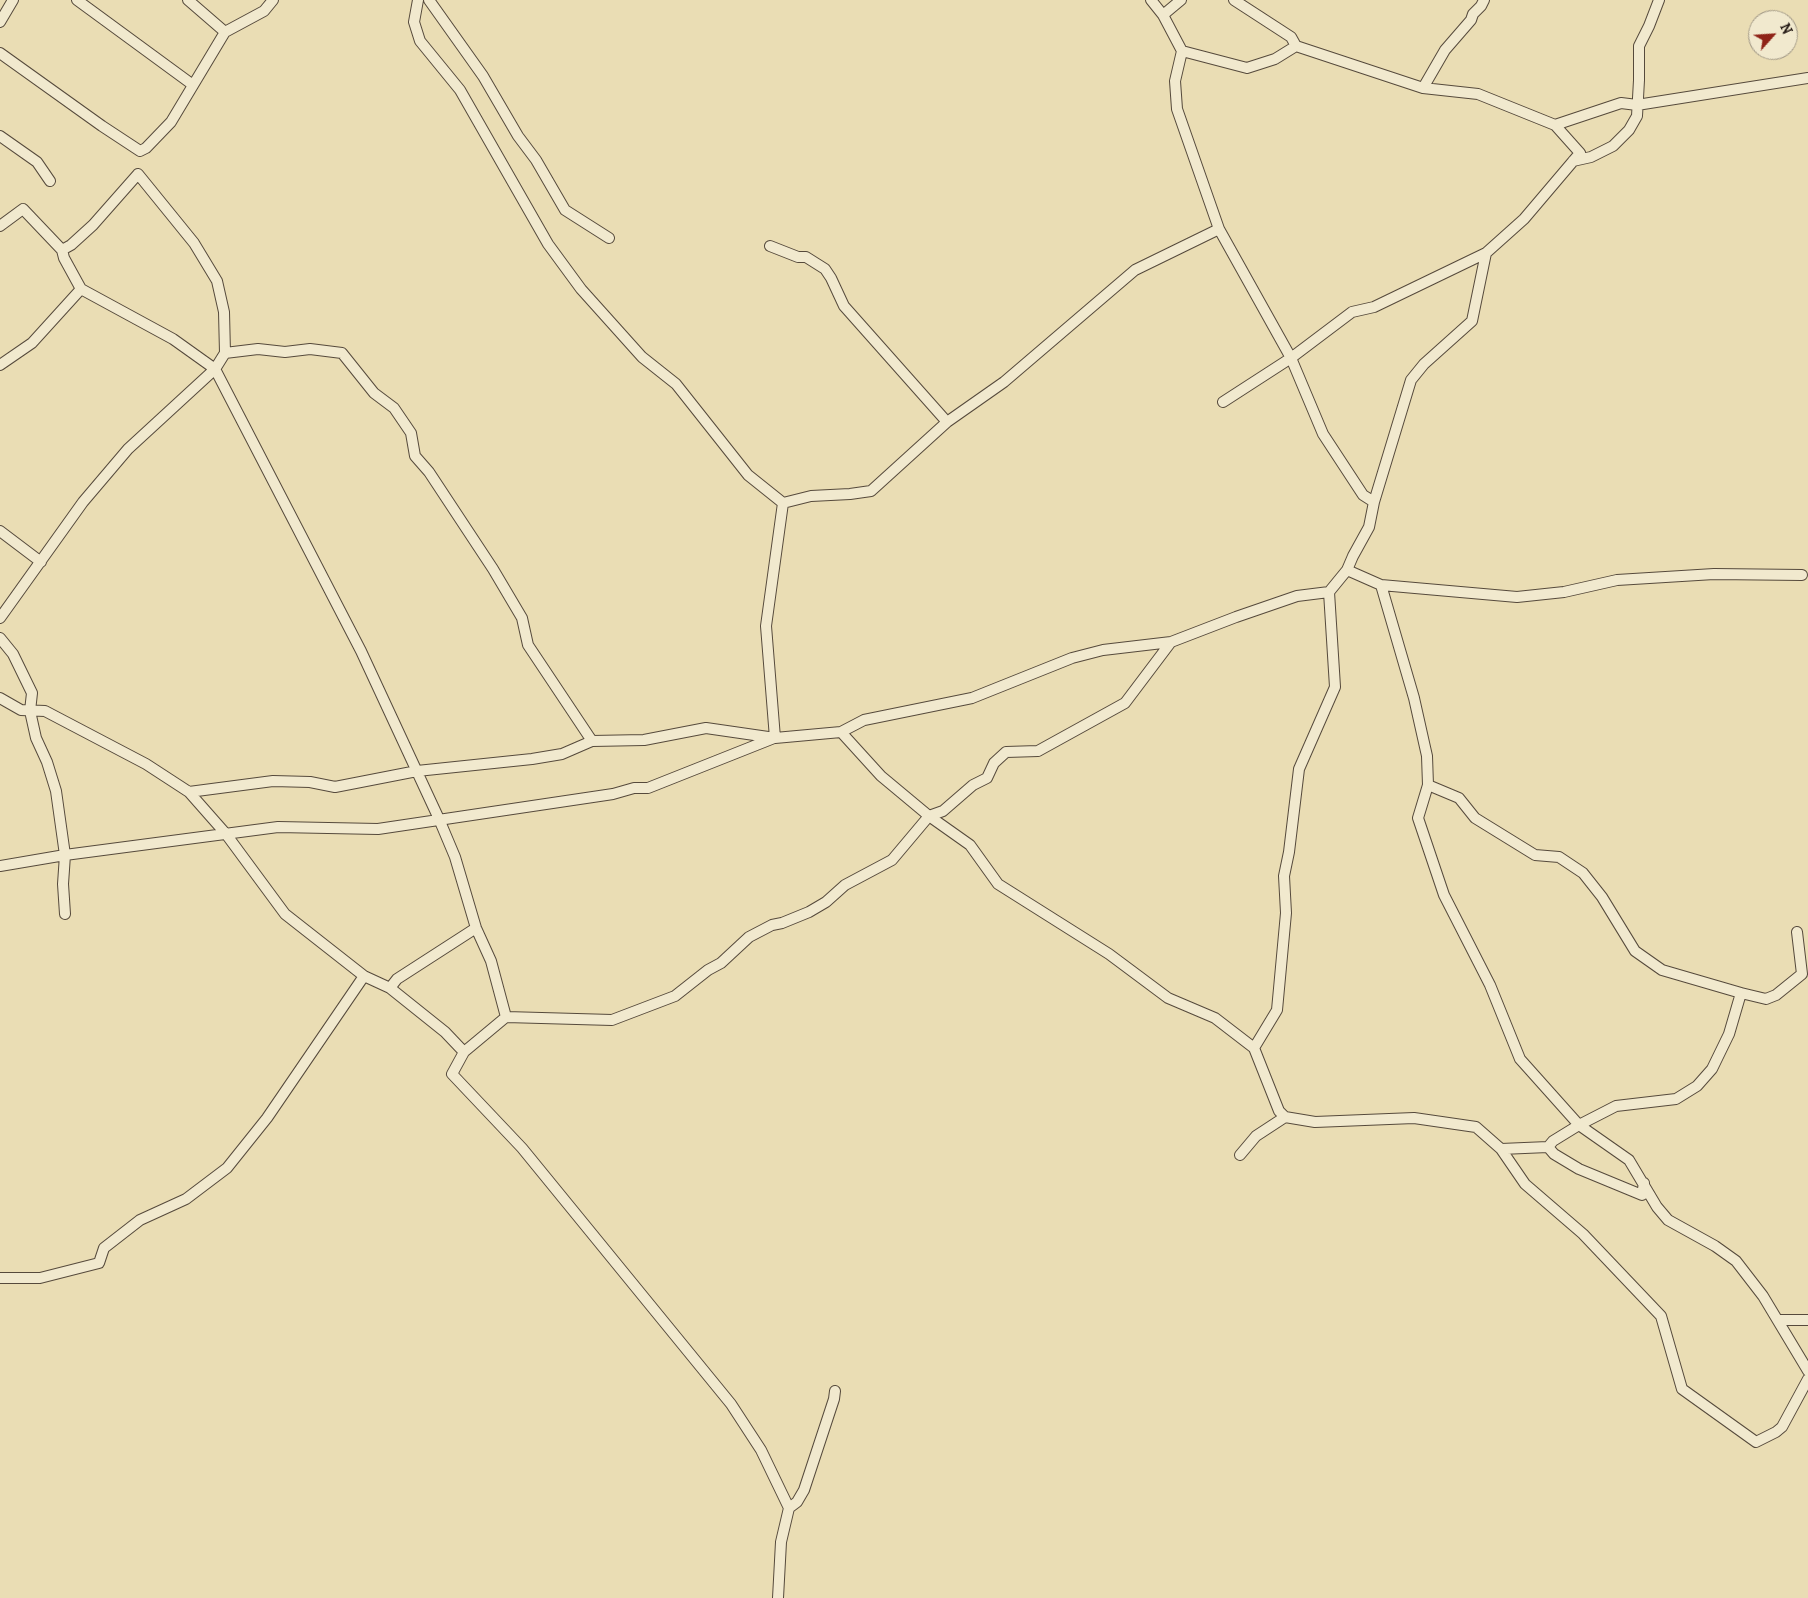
<!DOCTYPE html>
<html>
<head>
<meta charset="utf-8">
<style>
  body { margin:0 }
  #map { position:relative; width:1808px; height:1598px; overflow:hidden; background:#eaddb4; font-family:Alegreya,serif }
  canvas { display:block }
  .north { position:absolute; left:1748px; top:10px; width:50px; height:50px; box-sizing:border-box; background:#f1e9ce; border:1px solid #9f9684; border-radius:50%; rotate:64deg; font-size:14px; font-weight:700; line-height:20px; text-align:center; color:#241914 }
  .north::after { content:''; display:block; margin:auto; width:18px; height:22px; background:#8f2418; clip-path:polygon(50% 0,100% 100%,50% 72%,0 100%) }
</style>
</head>
<body>
<div id="map">
<canvas width="1808" height="1598"></canvas>
<div class="north">N</div>
</div>
<script>
const c = document.querySelector('canvas').getContext('2d');
c.lineJoin = 'round';
function poly(rows) {
  const path = new Path2D();
  for (const r of rows) {
    path.moveTo(r[0], r[1]);
    for (let i = 2; i < r.length; i += 2) path.lineTo(r[i], r[i + 1]);
  }
  return path;
}
function strokePath(path, color, width, dash) {
  c.strokeStyle = color;
  c.lineWidth = width;
  c.lineCap = dash ? 'butt' : 'round';
  c.setLineDash(dash || []);
  c.stroke(path);
}
const minor = poly([
  [77,0,193,85],
  [188,0,225,32,264,11,273,0],
  [418,0,414,22,420,41,460,90,548,244,581,289,642,357,676,384,748,475,783,503],
  [429,0,483,76,518,136,536,160,565,210,609,238],
  [1151,0,1163,15,1182,51,1175,81,1177,109,1219,229,1291,358,1323,434,1363,495,1374,502],
  [1234,0,1291,37,1296,46,1423,88,1478,94,1555,125,1621,103,1637,105,1808,78],
  [1163,15,1181,0],
  [0,22,13,0],
  [1182,51,1247,68,1275,59,1296,46],
  [0,53,102,126,140,151,146,148,171,122,225,32],
  [1423,88,1445,50,1471,20,1473,14,1481,6,1484,0],
  [0,136,37,162,50,181],
  [1573,161,1591,157,1613,146,1629,130,1637,116,1639,80,1639,46,1649,26,1659,0],
  [0,226,23,209,62,250,64,258,81,289,173,339,215,369,361,651,439,819,455,857,476,928,491,961,506,1017],
  [770,246,798,257,806,257,825,269,831,278,844,306,947,422],
  [225,353,258,349,285,352,310,349,342,353,374,393,394,408,411,433,415,456,429,472,493,569,522,618,528,645,592,741],
  [0,365,32,343,81,289],
  [1223,402,1291,358,1352,312,1374,307,1486,253,1524,219,1580,153,1555,125],
  [783,503,811,496,850,494,871,491,947,422,1004,382,1135,270,1219,229],
  [0,531,41,562],
  [1347,570,1381,585,1517,597,1564,592,1617,580,1714,574,1802,575],
  [1381,585,1414,698,1427,756,1428,785,1418,818,1444,895,1490,985,1520,1059,1579,1125,1629,1160,1657,1207,1668,1220,1715,1246,1736,1261,1763,1296,1808,1371],
  [0,618,83,502,128,449,215,369,225,353,224,312,217,281,194,243,138,174,93,225,71,245,62,250],
  [0,638,13,654,32,693,30,711,36,738,47,762,56,791,65,855,63,884,65,914],
  [0,698,21,710,45,711,146,764,189,792,226,834,285,914,364,976,390,988,445,1032,464,1052],
  [841,732,881,776,929,816,970,845,998,884,1109,954,1168,998,1215,1018,1254,1048,1279,1111,1285,1117,1315,1122,1414,1118,1476,1127,1501,1149,1548,1147,1553,1141,1579,1125,1616,1106,1676,1099,1697,1086,1712,1069,1729,1034,1741,993],
  [775,738,766,626,783,503],
  [1428,785,1459,798,1475,818,1535,855,1559,857,1583,873,1602,897,1635,951,1662,970,1741,993,1766,999,1776,995,1802,974,1797,932],
  [189,792,273,781,310,782,335,787,417,771,532,759,562,754,592,741,644,740,706,728,775,738,841,732,864,720,972,698,1072,658,1103,650,1171,642,1236,617,1297,596,1329,592,1347,570,1353,556,1369,527,1374,502,1411,380,1424,364,1472,321,1486,253],
  [0,866,65,855,278,827,378,829,613,794,634,788,648,788,774,738],
  [390,988,397,979,476,928],
  [1254,1048,1277,1010,1286,913,1284,876,1289,852,1299,769,1335,687,1329,592],
  [1548,1147,1554,1154,1579,1169,1642,1195,1644,1183],
  [1501,1149,1525,1184,1583,1234,1661,1316,1682,1389,1756,1442,1776,1432,1782,1427,1808,1379],
  [1240,1155,1256,1136,1285,1117],
  [0,1278,40,1278,99,1263,104,1248,140,1220,186,1199,227,1168,267,1118,364,976],
  [1778,1320,1808,1320],
  [789,1508,797,1502,804,1490,834,1399,835,1391],
  [778,1598,781,1542,789,1508,761,1450,731,1404,522,1148,452,1074,464,1052,506,1017,612,1020,675,996,708,970,721,963,749,937,772,925,782,923,809,912,826,902,845,885,892,860,929,816,943,811,973,785,987,778,994,763,1006,752,1038,751,1125,703,1171,642]
]);
strokePath(minor, '#564a3c', 12);
strokePath(minor, '#f1e9ce', 10);
</script>
</body>
</html>
